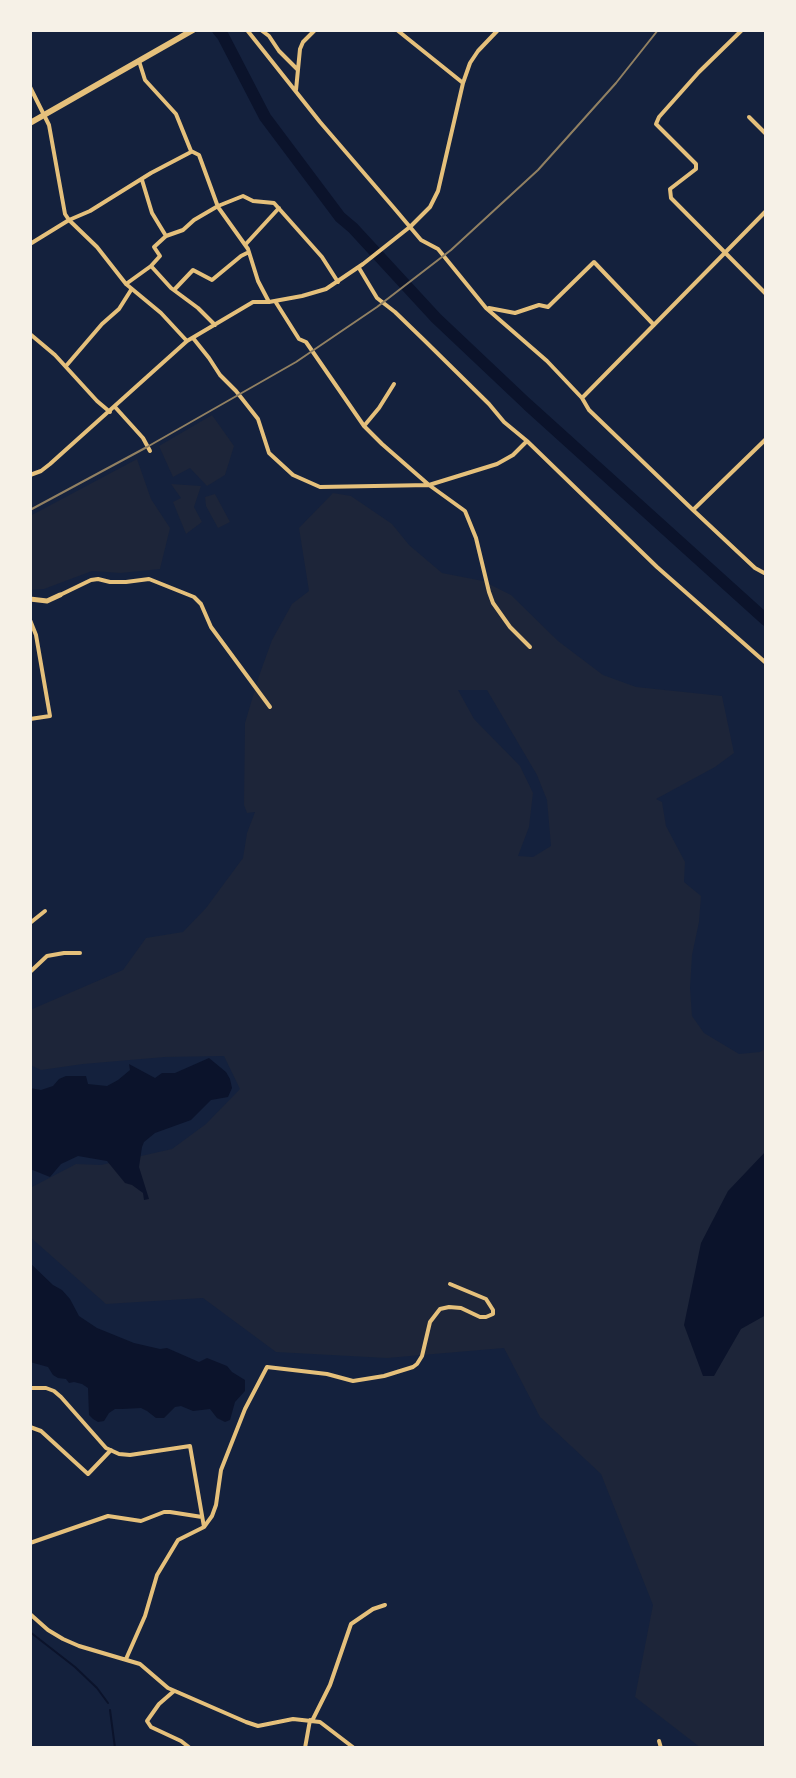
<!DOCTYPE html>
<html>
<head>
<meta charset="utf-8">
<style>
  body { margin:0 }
  #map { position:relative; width:796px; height:1778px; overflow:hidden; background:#14213d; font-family:Jost,sans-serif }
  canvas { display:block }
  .frame { position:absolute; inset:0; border:32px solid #f6f1e7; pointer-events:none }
</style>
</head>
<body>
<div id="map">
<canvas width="796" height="1778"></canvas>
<div class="frame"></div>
</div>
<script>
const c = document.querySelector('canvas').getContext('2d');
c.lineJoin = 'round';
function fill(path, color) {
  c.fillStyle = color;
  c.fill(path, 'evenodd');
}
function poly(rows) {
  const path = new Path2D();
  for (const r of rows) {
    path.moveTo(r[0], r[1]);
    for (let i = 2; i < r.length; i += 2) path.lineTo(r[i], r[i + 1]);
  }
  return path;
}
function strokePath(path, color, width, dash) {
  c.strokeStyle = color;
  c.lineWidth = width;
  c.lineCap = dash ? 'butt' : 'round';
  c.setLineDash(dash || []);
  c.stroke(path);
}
fill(poly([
  [212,415,234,446,225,475,207,486,190,468,173,477,159,446],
  [137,459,151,499,170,528,160,569,120,573,92,571,44,589,30,590,30,516],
  [171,484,201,486,194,507,202,522,186,534,173,502,181,498],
  [333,493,351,496,392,524,409,545,442,573,483,581,511,595,558,641,603,675,636,687,722,696,734,753,715,767,656,799,662,802,666,826,685,862,684,882,701,896,699,922,692,955,690,988,692,1016,704,1033,739,1054,760,1052,766,1048,766,1748,701,1748,635,1697,653,1605,601,1474,540,1417,504,1348,387,1358,276,1352,203,1298,106,1304,30,1237,30,1188,76,1164,101,1165,172,1149,206,1124,240,1089,224,1056,165,1057,83,1064,41,1070,30,1065,30,1010,123,970,146,938,183,932,206,908,243,858,247,833,255,812,247,813,244,805,245,723,259,676,272,640,292,604,309,591,299,528],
  [458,690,487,690,537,775,547,800,551,846,533,857,518,856,529,827,533,793,520,766,474,719],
  [215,494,230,522,218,528,206,506,205,497]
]), '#1d2539');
fill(poly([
  [209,1058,226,1072,230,1079,232,1088,228,1097,211,1100,191,1120,155,1133,144,1142,142,1147,139,1167,149,1199,144,1200,143,1193,132,1185,125,1183,107,1161,78,1156,61,1164,50,1177,30,1169,30,1088,41,1090,53,1086,59,1079,66,1076,86,1076,88,1084,107,1086,118,1080,130,1070,129,1064,155,1078,162,1073,175,1073],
  [766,1151,766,1315,741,1329,714,1376,703,1376,684,1325,701,1243,728,1191],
  [30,1263,53,1285,62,1290,70,1299,79,1316,97,1328,134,1343,160,1349,167,1348,199,1362,207,1358,227,1366,232,1372,245,1380,245,1391,235,1402,230,1420,225,1422,217,1418,210,1409,193,1411,181,1406,175,1407,164,1418,156,1418,147,1411,141,1408,122,1409,115,1409,109,1413,104,1421,98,1422,93,1419,89,1415,88,1388,82,1384,74,1382,69,1383,66,1379,58,1378,53,1375,48,1367,30,1362]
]), '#0b132b');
strokePath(poly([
  [30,1632,75,1667,97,1688,108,1703],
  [110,1710,115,1748]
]), '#0b132b', 2);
strokePath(poly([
  [218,30,223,36,265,117,340,217,353,228,436,318,528,405,766,620]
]), '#0b132b', 12);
strokePath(poly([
  [247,30,320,122,394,208,421,240,438,249,486,308,547,361,582,398,589,410,693,510,755,568,766,574],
  [261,30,269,36,279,51,297,69],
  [397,30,463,83],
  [742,30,699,72,659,117,656,124,696,164,696,169,670,189,671,198,766,294],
  [139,61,145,80,176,114,191,151,199,155,218,207,248,249,258,281,269,302],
  [30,87,49,125,65,214,69,220,97,247,126,284,161,313,186,340],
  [296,90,300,49,303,42,315,30],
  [749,117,766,134],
  [142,180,152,213,166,236],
  [30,244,69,220,90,211,151,173,191,152],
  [245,245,279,208],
  [151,266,171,288,198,308,215,325],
  [359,268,377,298,395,312,425,341,489,404,504,422,527,441,657,567,766,663],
  [126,284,151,266,160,256,154,247,166,236,183,230,194,220,218,206,243,196,253,201,274,203,322,257,338,282],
  [174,290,193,270,212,280,241,256,249,252],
  [275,301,299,339,306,342,364,426,382,444,429,485,465,511,476,538,489,592,493,603,510,627,530,647],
  [489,308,515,313,539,305,548,307,594,262,654,325],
  [30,334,55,355,97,401,110,412],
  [193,338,209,358,220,375,236,391,258,419,269,453,293,475,320,487,429,485,497,464,513,455,527,441],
  [66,366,102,324,119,309,131,290],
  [582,398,766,211],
  [115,407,143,438,150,451],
  [364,426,379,408,394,384],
  [30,475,41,471,50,464,187,341,253,302,269,302,302,296,326,289,363,264,411,226,430,207,438,191,463,83,470,63,478,51,498,30],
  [693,510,766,439],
  [60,595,91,580,98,579,110,582,126,582,149,579,194,597,201,604,211,627,270,707],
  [30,620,36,635,50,716,30,719],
  [30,923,45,911],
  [30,972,47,956,64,953,80,953],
  [30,1388,46,1388,54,1391,61,1397,106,1448,119,1454,130,1455,190,1446,204,1527],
  [30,1427,41,1431,88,1474,111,1450],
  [30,1543,108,1516,141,1521,164,1512,170,1512,202,1517],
  [30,1614,48,1630,63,1639,79,1646,140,1664,168,1688,246,1722,258,1726,293,1719,320,1722,354,1748],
  [126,1659,145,1616,157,1575,178,1540,204,1527,212,1516,216,1505,221,1470,245,1409,267,1367,327,1374,353,1381,384,1376,413,1367,417,1364,422,1356,430,1322,440,1309,449,1307,461,1308,480,1317,486,1317,493,1314,493,1310,486,1299,450,1284],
  [174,1691,159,1704,147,1721,151,1727,181,1741,190,1748],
  [312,1721,330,1685,351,1624,373,1609,385,1605],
  [659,1741,661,1748],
  [305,1748,310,1720]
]), '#e5c07b', 4);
strokePath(poly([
  [30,599,47,601,60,595]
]), '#e5c07b', 5);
strokePath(poly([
  [30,123,193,30]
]), '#e5c07b', 6);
strokePath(poly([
  [30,510,147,447,296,362,377,307,451,250,538,170,616,83,658,30]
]), '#918062', 2);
</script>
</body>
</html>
